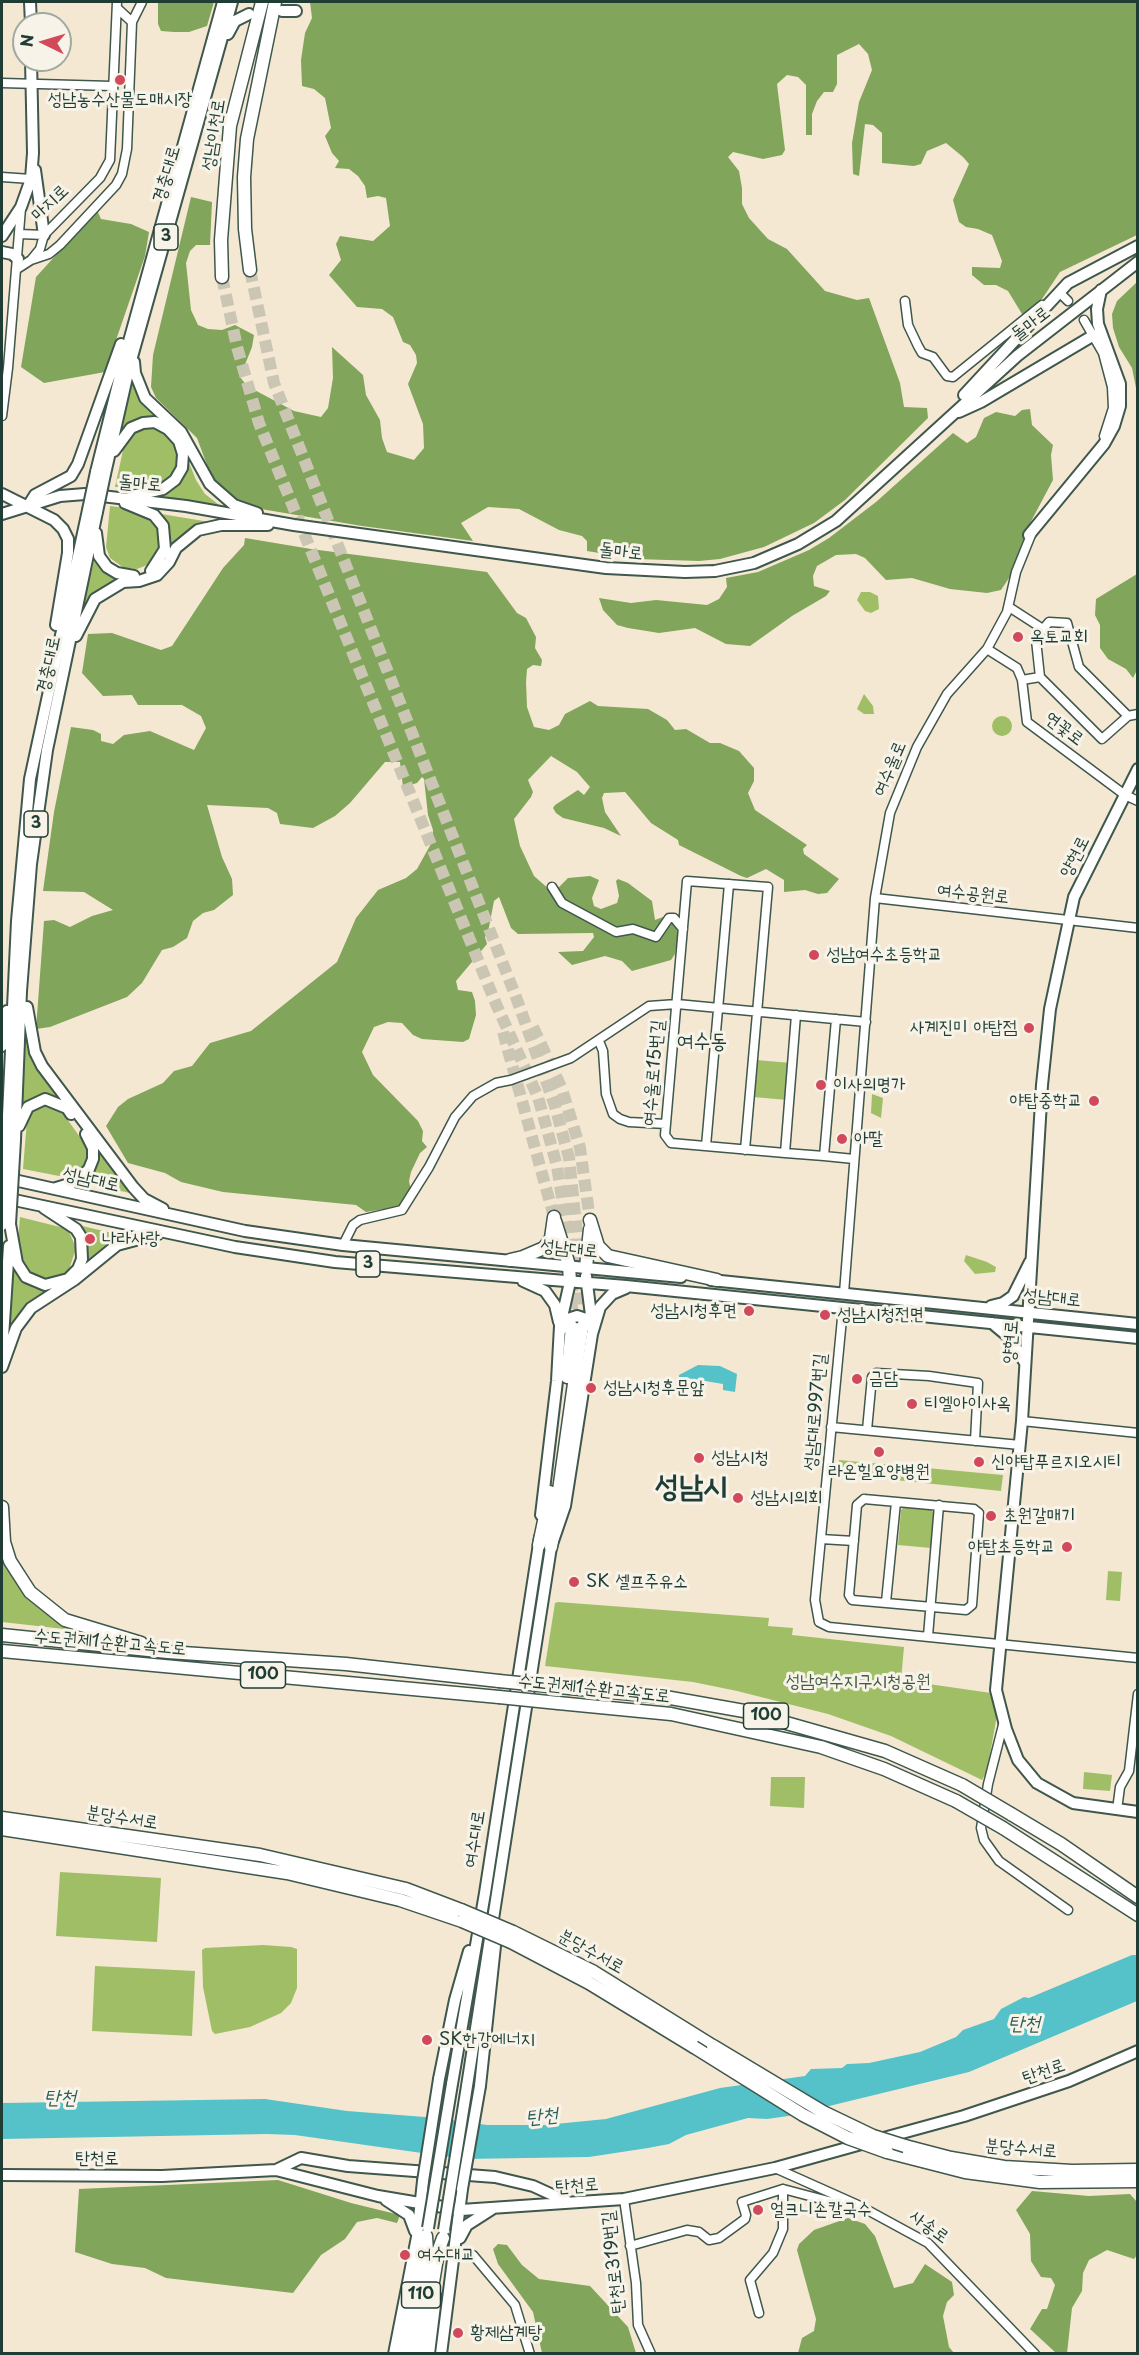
<!DOCTYPE html>
<html>
<head>
<meta charset="utf-8">
<style>
  body { margin:0 }
  #map { position:relative; width:1139px; height:2355px; overflow:hidden; background:#f5e8d3; font-family:"Playpen Sans",sans-serif }
  canvas { display:block }
  .frame { position:absolute; inset:0; border:3px solid #1f3d34; pointer-events:none }
  .north { position:absolute; left:12px; top:12px; width:60px; height:60px; box-sizing:border-box; background:#f7f3e8; border:2px solid #a1aaa0; border-radius:50%; rotate:275deg; font-size:16px; font-weight:700; line-height:24px; text-align:center; color:#1f3d34 }
  .north::after { content:''; display:block; margin:auto; width:21px; height:27px; background:#d1495b; clip-path:polygon(50% 0,100% 100%,50% 72%,0 100%) }
</style>
</head>
<body>
<div id="map">
<canvas width="1139" height="2355"></canvas>
<div class="frame"></div>
<div class="north">N</div>
</div>
<script>
const c = document.querySelector('canvas').getContext('2d');
c.lineJoin = 'round';
function fill(path, color) {
  c.fillStyle = color;
  c.fill(path, 'evenodd');
}
function poly(rows) {
  const path = new Path2D();
  for (const r of rows) {
    if (r.length === 3) {
      path.moveTo(r[0] + r[2], r[1]);
      path.arc(r[0], r[1], r[2], 0, 2 * Math.PI);
      continue;
    }
    path.moveTo(r[0], r[1]);
    for (let i = 2; i < r.length; i += 2) path.lineTo(r[i], r[i + 1]);
  }
  return path;
}
function strokePath(path, color, width, dash) {
  c.strokeStyle = color;
  c.lineWidth = width;
  c.lineCap = dash ? 'butt' : 'round';
  c.setLineDash(dash || []);
  c.stroke(path);
}
function label(font, color, halo, rows, align = 'center') {
  c.font = font + ' "Playpen Sans","Poor Story",sans-serif';
  c.lineWidth = 6;
  c.setLineDash([]);
  c.textBaseline = 'middle';
  c.strokeStyle = halo;
  c.fillStyle = color;
  for (const [text, x, y, turn = 0] of rows) {
    c.save();
    c.translate(x, y);
    c.rotate((+turn || 0) * Math.PI / 180);
    c.textAlign = isNaN(turn) ? turn : align;
    if (halo) c.strokeText(text, 0, 0);
    c.fillText(text, 0, 0);
    c.restore();
  }
}
fill(poly([
  [132,371,147,407,166,422,121,433],
  [143,427,165,431,173,441,178,453,176,467,169,479,156,485,141,488,115,487,125,441,133,431],
  [188,460,196,480,205,494,223,508,154,496,175,488,184,476],
  [110,506,142,510,159,524,160,546,150,564,137,569,124,568,110,558,106,547],
  [155,513,216,523,169,554],
  [95,557,106,573,123,580,95,595,82,610],
  [861,592,870,592,878,596,879,609,871,613,865,611,857,600],
  [864,694,873,706,874,714,864,714,857,709],
  [1002,726,10],
  [23,1027,29,1045,64,1101,22,1109],
  [756,1060,791,1063,787,1100,753,1097],
  [872,1094,883,1098,881,1118,871,1113],
  [40,1104,60,1109,87,1147,88,1159,82,1169,59,1176,23,1169,27,1120,32,1110],
  [94,1142,135,1194,82,1183,95,1167],
  [20,1217,68,1229,76,1248,69,1270,59,1277,46,1279,26,1271,17,1253],
  [78,1225,125,1236,108,1244,82,1268],
  [966,1255,987,1262,996,1267,995,1272,975,1274,964,1261],
  [10,1261,25,1283,36,1289,54,1288,5,1342],
  [839,1460,1003,1475,1001,1491,838,1474],
  [905,1506,931,1509,934,1514,931,1548,898,1545,901,1510],
  [2,1546,17,1578,91,1632,2,1622],
  [1108,1571,1122,1572,1120,1601,1106,1600],
  [558,1602,769,1618,768,1626,793,1628,792,1635,904,1647,901,1680,991,1693,997,1715,987,1771,982,1780,891,1736,828,1714,737,1691,693,1682,545,1666,555,1603],
  [1084,1772,1112,1775,1110,1791,1083,1789],
  [771,1777,805,1777,804,1808,770,1806],
  [60,1872,161,1878,157,1942,56,1936],
  [263,1945,291,1947,297,1949,297,1988,291,2003,281,2013,250,2027,215,2034,212,2031,203,1987,202,1950,205,1948],
  [95,1966,195,1971,192,2036,92,2031]
]), '#a0be66');
fill(poly([
  [158,2,214,2,207,26,189,32,174,32,161,31,158,24],
  [310,2,1137,2,1137,235,1060,272,1042,299,1029,313,1022,314,1008,291,996,285,984,285,972,275,972,267,1000,268,1002,261,992,235,978,229,966,227,959,222,953,200,969,164,963,157,946,143,927,151,921,164,914,166,882,163,882,133,873,125,865,124,859,176,853,174,852,143,859,102,872,70,868,54,859,44,837,55,837,84,833,92,824,92,817,101,812,114,812,135,806,135,806,85,798,77,787,75,777,84,785,150,782,155,763,159,733,152,728,157,739,171,742,188,742,204,749,218,768,239,787,249,825,291,857,300,869,298,900,383,904,407,927,408,928,418,845,500,814,523,764,547,720,559,699,561,636,559,587,551,587,541,582,536,559,530,519,509,488,507,461,523,473,541,362,526,249,507,237,503,214,484,197,438,156,398,151,387,153,355,191,197,212,202,210,245,196,245,190,251,186,263,191,310,198,325,208,329,222,330,235,325,254,335,252,347,240,377,247,386,294,411,321,417,328,408,333,378,332,347,363,375,366,395,380,420,382,438,387,452,414,460,424,448,423,424,408,384,417,363,416,355,410,345,403,342,393,317,382,309,357,307,329,275,341,260,336,244,340,236,373,241,390,226,386,198,378,196,367,198,365,186,358,176,349,169,335,168,339,161,332,153,325,136,331,128,325,98,314,89,302,86,301,60,305,33,312,18],
  [97,210,101,219,131,224,149,232,145,256,105,372,44,383,21,367,36,277],
  [1137,282,1137,393,1132,368,1119,347,1113,328,1112,314,1117,301],
  [1030,409,1032,425,1053,445,1051,455,1053,480,1028,527,1011,575,1001,590,987,593,950,589,912,578,886,580,865,558,856,554,836,555,817,566,813,576,814,586,830,591,826,596,792,616,750,646,726,644,695,628,659,633,628,628,617,625,603,610,599,598,631,603,656,600,707,605,719,599,727,587,726,578,758,572,809,550,829,538,876,502,953,433,967,443,976,437,984,418,996,412,1015,416,1022,410],
  [245,538,311,549,487,572,517,613,526,618,536,637,535,648,542,660,541,666,533,665,527,669,526,682,527,707,534,727,549,730,559,725,565,714,590,701,598,706,648,709,667,720,675,730,686,729,710,743,720,743,739,751,754,768,754,781,748,793,755,810,807,845,803,849,804,854,839,879,827,893,818,894,805,890,784,892,784,880,766,869,747,878,741,876,679,845,678,840,651,823,625,792,604,793,602,798,605,812,621,836,604,828,563,818,556,813,553,808,555,805,578,790,584,795,590,787,577,772,551,756,528,780,533,792,531,797,514,819,520,846,534,876,550,890,558,888,568,878,590,876,599,880,592,898,594,906,601,909,617,903,619,896,616,881,618,879,628,883,652,901,655,920,663,917,676,926,678,937,675,954,671,960,632,971,622,961,605,956,572,965,558,952,583,951,594,937,593,933,518,934,511,928,499,897,494,901,488,932,485,937,487,944,456,981,458,990,472,992,475,1001,476,1015,469,1039,463,1042,422,1039,413,1035,402,1023,388,1022,374,1027,362,1052,373,1075,418,1121,423,1131,422,1141,427,1147,420,1153,411,1172,409,1181,411,1191,404,1203,397,1207,366,1212,356,1205,223,1192,181,1182,165,1173,128,1163,106,1126,118,1107,128,1099,163,1083,174,1071,192,1066,210,1043,251,1031,337,962,356,918,378,890,406,878,417,869,432,842,433,830,428,815,424,779,422,777,417,783,403,787,400,762,385,762,350,803,335,816,313,828,280,824,277,813,268,808,207,805,222,857,232,879,233,895,214,910,203,913,193,921,187,938,173,947,162,950,142,983,127,997,50,1027,36,1029,44,921,54,920,70,927,92,916,113,910,84,892,43,891,54,812,71,727,93,730,101,734,101,741,113,744,124,735,150,731,194,750,206,728,201,716,182,705,138,705,132,695,103,696,82,673,88,634,112,633,161,650,172,646,223,568,244,545],
  [1137,574,1138,668,1133,678,1126,669,1108,659,1100,648,1100,625,1095,615,1096,599],
  [278,2180,351,2203,400,2215,397,2223,377,2218,357,2222,345,2239,321,2255,293,2293,166,2278,145,2268,112,2264,75,2252,79,2189],
  [1032,2191,1089,2196,1130,2194,1137,2202,1137,2255,1134,2259,1107,2250,1089,2260,1083,2273,1082,2291,1072,2308,1067,2353,1056,2353,1030,2329,1042,2309,1047,2309,1055,2285,1051,2278,1041,2277,1031,2261,1030,2234,1016,2210],
  [848,2218,865,2224,875,2236,894,2288,913,2283,925,2264,952,2282,954,2295,947,2302,943,2316,949,2347,954,2353,798,2353,802,2338,814,2331,816,2319,797,2250,799,2244,814,2230],
  [498,2244,507,2245,522,2265,539,2279,590,2286,628,2327,636,2353,542,2353,533,2312,498,2264,493,2249]
]), '#80a55b');
fill(poly([
  [698,1365,720,1366,737,1374,735,1392,723,1390,723,1384,687,1378,685,1391,678,1390,679,1375],
  [1132,1955,1137,1955,1137,2001,969,2072,788,2116,767,2119,748,2118,686,2135,669,2144,648,2148,589,2157,464,2159,295,2135,267,2134,2,2139,2,2103,265,2099,347,2111,438,2118,487,2125,545,2125,606,2119,720,2088,805,2076,811,2069,842,2068,847,2064,869,2063,920,2052,956,2037,963,2030,994,2019,1001,2009,1024,1997,1029,1998]
]), '#54c2c8');
strokePath(poly([
  [250,270,274,383,516,997,555,1106,569,1158,577,1234,582,1327],
  [222,277,237,347,259,423,496,1004,538,1097,557,1166,571,1256],
  [533,1027,562,1089,580,1148,590,1220],
  [503,1032,554,1217],
  [572,1327,572,1279]
]), '#cac6b3', 12, [12, 6]);
const minor = poly([
  [132,22,142,2],
  [2,83,112,86],
  [2,177,31,179],
  [20,234,44,235,100,178,110,160,117,2],
  [31,260,49,254,60,245,116,185,122,174,127,149,132,22,117,8],
  [17,269,31,260,40,249,44,235],
  [1055,296,1060,293,1068,301],
  [905,301,908,325,918,346,922,353,933,357,947,376,953,377,1042,305],
  [1084,320,1103,353,1112,387,1113,408,1104,436],
  [2,416,8,368,21,208],
  [1009,607,1043,629,1049,622,1067,623,1079,667,1128,716,1102,739,1040,677,1022,680],
  [987,649,1017,668,1022,680,1027,722,1125,795,1138,801],
  [1040,677,1036,640,1043,629],
  [1128,716,1138,714],
  [552,887,562,903,616,932,633,929,656,937,669,918,674,918,683,929],
  [875,898,1138,928],
  [599,1041,603,1051,606,1094,613,1114,620,1119,629,1122,666,1124],
  [706,1146,729,884],
  [745,1150,768,887,687,881,665,1135,671,1143,785,1153,824,1156,854,1159],
  [785,1153,796,1015],
  [824,1156,836,1019],
  [343,1245,353,1225,360,1220,402,1210,429,1167,455,1117,473,1096,496,1083,511,1080,571,1058,649,1006,677,1004,866,1022],
  [844,1293,875,898,890,813,917,747,947,694,987,649,1007,612,1016,572,1033,530],
  [843,1308,815,1600,819,1622,829,1627,1138,1658],
  [1022,1421,1138,1433],
  [831,1427,1020,1445],
  [867,1430,872,1377,876,1373,929,1376,978,1383,975,1441],
  [864,1499,974,1509,979,1513,972,1605,966,1610,852,1600,849,1595,857,1505,864,1499],
  [821,1539,854,1541],
  [886,1602,896,1502],
  [928,1636,939,1505],
  [1004,1721,988,1784,981,1828,984,1840,999,1861,1068,1910],
  [1117,1810,1120,1787,1129,1771,1138,1694],
  [775,2168,860,2206,928,2243,1035,2354],
  [624,2199,636,2283,638,2325,651,2354],
  [630,2246,687,2230,699,2232,709,2240,719,2238,745,2219,746,2215,742,2202,783,2189,836,2203],
  [455,2250,473,2255,515,2305,530,2354],
  [759,2313,750,2280,773,2253,783,2229,783,2189]
]);
const major = poly([
  [30,2,31,24],
  [282,11,296,11],
  [228,34,235,21,249,14],
  [35,170,44,235],
  [2,236,21,207,31,179,33,153,31,60],
  [2,252,12,254,18,259],
  [134,362,135,373,145,398,181,432,210,484,234,505,257,513],
  [964,395,1068,283,1138,246],
  [959,412,981,402,1094,335],
  [114,451,131,428,143,423,155,422,168,429,179,441,183,454,182,468,175,480,163,489,132,496],
  [96,472,126,352,223,2],
  [105,474,130,364,232,2],
  [2,494,54,520,63,529,68,539,68,553,56,625],
  [125,503,154,515,163,526,165,549,151,571],
  [28,506,35,495,71,476,78,464,121,344],
  [2,514,60,496,85,494,186,506,294,525,606,568,685,572,715,571,754,563,798,544,836,521,1017,356,1138,262],
  [96,533,99,556,107,567,117,573,134,576],
  [1029,535,1104,444,1114,426,1120,406,1120,384,1098,324,1097,309,1101,290],
  [76,636,95,599,123,582,139,581,157,575,169,562,176,548,198,530,221,525,268,525],
  [1138,769,1074,897,1050,1009,1042,1085,1022,1421,996,1690,1006,1729,1018,1760,1037,1783,1073,1803,1138,1812],
  [27,1007,35,1052,42,1066,133,1187,144,1199,163,1209],
  [2,1046,7,1011],
  [19,1126,28,1107,45,1099,67,1108,71,1114],
  [7,1137,17,921,30,779,88,510],
  [15,1140,21,991,31,864,47,750,97,512],
  [5,1178,245,1231,343,1245,681,1277],
  [56,1188,76,1182,89,1169,93,1159,93,1148,86,1134],
  [5,1198,235,1247,335,1262,626,1286,1138,1338],
  [10,1224,17,1263,26,1277,45,1285,68,1279,78,1269,82,1259,81,1237,76,1229,44,1208],
  [586,1276,592,1323],
  [711,1280,1138,1324],
  [523,1281,545,1291,555,1305,559,1322],
  [991,1306,1003,1303,1013,1296,1030,1262],
  [992,1323,1010,1338,1025,1363],
  [562,1329,568,1319,577,1316,586,1319,591,1327],
  [2,1353,9,1246],
  [2,1367,16,1328,31,1308,74,1280,117,1245,158,1234],
  [541,1515,557,1381,560,1326,570,1282],
  [439,2079,455,2000,469,1951],
  [452,2084,485,1893,540,1537],
  [467,2086,551,1547,565,1506,592,1334,600,1307,612,1294,626,1288],
  [480,2086,495,1946],
  [880,2139,964,2116,1069,2081,1138,2051],
  [276,2170,301,2158,348,2166,495,2177,533,2186,568,2202],
  [2,2175,162,2176,276,2170,378,2196,461,2210,624,2199,775,2168,865,2143],
  [386,2200,409,2215,415,2231],
  [460,2238,467,2225,492,2209],
  [394,2354,417,2237,423,2181],
  [403,2354,424,2242],
  [429,2354,436,2297],
  [441,2354,462,2189]
]);
const highway = poly([
  [250,270,245,229,244,177,247,139,275,2],
  [222,277,221,240,230,126,262,2],
  [590,1220,598,1246,608,1256,717,1280],
  [555,1221,569,1265,570,1282],
  [510,1260,523,1257,544,1248,551,1238,554,1217],
  [586,1267,590,1229],
  [567,1377,572,1327],
  [2,1507,4,1542,10,1561,30,1592,65,1620,141,1643],
  [539,1545,550,1492],
  [551,1547,582,1327],
  [2,1635,168,1652,346,1664,499,1681],
  [2,1651,499,1697],
  [559,1687,665,1697,744,1711,885,1751,962,1785],
  [558,1703,671,1714,821,1747,884,1769,956,1801],
  [1011,1814,1061,1844,1138,1897],
  [2,1818,260,1855,406,1889,461,1910],
  [1003,1828,1138,1915],
  [2,1829,287,1873,400,1900,462,1921],
  [513,1932,594,1972,713,2046],
  [511,1942,589,1983,694,2047],
  [905,2146,951,2158,1004,2167,1072,2171,1138,2170],
  [887,2152,965,2172,1040,2182,1138,2181],
  [413,2354,427,2252,426,2236],
  [421,2354,438,2252,443,2238]
]);
strokePath(minor, '#3f574c', 11);
strokePath(major, '#3f574c', 14);
strokePath(highway, '#3f574c', 15);
strokePath(minor, '#fff', 8);
strokePath(major, '#fff', 10);
strokePath(highway, '#fff', 12);
const majorBridge = poly([
  [88,510,96,472],
  [97,512,105,474],
  [10,1224,15,1140],
  [2,1225,7,1137],
  [423,2181,439,2079],
  [462,2189,480,2086],
  [428,2228,452,2084],
  [444,2230,467,2086]
]);
const highwayBridge = poly([
  [499,1681,559,1687],
  [499,1697,558,1703],
  [962,1785,1011,1814],
  [956,1801,1003,1828],
  [461,1910,513,1932],
  [462,1921,511,1942],
  [713,2046,823,2112,873,2136,905,2146],
  [694,2047,803,2115,848,2138,887,2152]
]);
strokePath(majorBridge, '#3f574c', 14, []);
strokePath(highwayBridge, '#3f574c', 15, []);
strokePath(majorBridge, '#fff', 10);
strokePath(highwayBridge, '#fff', 12);
for (const [x, y, r, color] of [
  [120,80,6,"#d1495b"],
  [1018,637,6,"#d1495b"],
  [814,955,6,"#d1495b"],
  [1029,1028,6,"#d1495b"],
  [821,1085,6,"#d1495b"],
  [1094,1101,6,"#d1495b"],
  [842,1139,6,"#d1495b"],
  [90,1239,6,"#d1495b"],
  [749,1311,6,"#d1495b"],
  [825,1315,6,"#d1495b"],
  [857,1379,6,"#d1495b"],
  [591,1388,6,"#d1495b"],
  [912,1404,6,"#d1495b"],
  [879,1452,6,"#d1495b"],
  [699,1458,6,"#d1495b"],
  [979,1462,6,"#d1495b"],
  [738,1498,6,"#d1495b"],
  [991,1516,6,"#d1495b"],
  [1067,1547,6,"#d1495b"],
  [574,1582,6,"#d1495b"],
  [427,2040,6,"#d1495b"],
  [758,2210,6,"#d1495b"],
  [405,2255,6,"#d1495b"],
  [458,2333,6,"#d1495b"]
]) {
  const dot = new Path2D();
  dot.arc(x, y, r, 0, 2 * Math.PI);
  c.fillStyle = color;
  c.fill(dot);
  strokePath(dot, '#f7f3e8', 2);
}
for (const [x, y, w] of [
  [166,237,24],
  [36,824,24],
  [368,1264,24],
  [263,1675,45],
  [766,1716,45],
  [421,2295,39]
]) {
  const box = new Path2D();
  box.roundRect(x - w / 2, y - 13, w, 26, 4.5);
  c.fillStyle = '#f7f3e8';
  c.fill(box);
  strokePath(box, '#1f3d34', 1.5);
}
label('bold 16px', '#1f3d34', null, [
  ["3",166,237],
  ["3",36,824],
  ["3",368,1264],
  ["100",263,1675],
  ["100",766,1716],
  ["110",421,2295]
]);
label('18px', '#1f3d34', '#f7f3e8', [
  ["성남농수산물도매시장",120,100,"center"],
  ["옥토교회",1030,637],
  ["성남여수초등학교",826,955],
  ["사계진미 야탑점",1017,1028,"right"],
  ["이사의명가",833,1085],
  ["야탑중학교",1082,1101,"right"],
  ["아딸",854,1139],
  ["나라사랑",102,1239],
  ["성남시청후면",737,1311,"right"],
  ["성남시청전면",837,1315],
  ["금담",869,1379],
  ["성남시청후문앞",603,1388],
  ["티엘아이사옥",924,1404],
  ["성남시청",711,1458],
  ["신야탑푸르지오시티",991,1462],
  ["라온힐요양병원",879,1472,"center"],
  ["성남시의회",750,1498],
  ["초원갈매기",1003,1516],
  ["야탑초등학교",1055,1547,"right"],
  ["SK 셀프주유소",586,1582],
  ["SK한강에너지",439,2040],
  ["얼크니손칼국수",770,2210],
  ["여수대교",417,2255],
  ["황제삼계탕",470,2333]
], 'left');
label('18px', '#1f3d34', '#f7f3e8', [
  ["성남이천로",214,135,-81],
  ["경충대로",167,174,-74],
  ["마지로",50,203,-43],
  ["돌마로",1031,324,-38],
  ["돌마로",140,484,5],
  ["돌마로",621,552,6],
  ["경충대로",49,665,-78],
  ["연꽃로",1064,729,37],
  ["여수울로",890,769,-67],
  ["양현로",1075,857,-63],
  ["여수공원로",973,894,6],
  ["여수울로15번길",654,1073,-85],
  ["성남대로",91,1180,13],
  ["성남대로",569,1249,6],
  ["성남대로",1052,1298,6],
  ["양현로",1011,1342,-86],
  ["성남대로997번길",816,1412,-85],
  ["수도권제1순환고속도로",110,1643,5],
  ["수도권제1순환고속도로",594,1689,6],
  ["분당수서로",122,1818,9],
  ["여수대로",475,1839,-81],
  ["분당수서로",591,1952,29],
  ["탄천로",1044,2072,-19],
  ["분당수서로",1021,2149,5],
  ["탄천로",97,2159],
  ["탄천로",577,2186,-4],
  ["사송로",929,2227,36],
  ["탄천로319번길",614,2262,-96]
]);
label('18px', '#3f5d40', '#f7f3e8', [
  ["성남여수지구시청공원",858,1682]
]);
label('italic 20px', '#2c5e59', '#f7f3e8', [
  ["탄천",1024,2024],
  ["탄천",60,2098],
  ["탄천",542,2117,-6]
]);
label('21px', '#1f3d34', '#f7f3e8', [
  ["여수동",702,1042]
]);
label('bold 30px', '#1f3d34', '#f7f3e8', [
  ["성남시",691,1488]
]);
</script>
</body>
</html>
